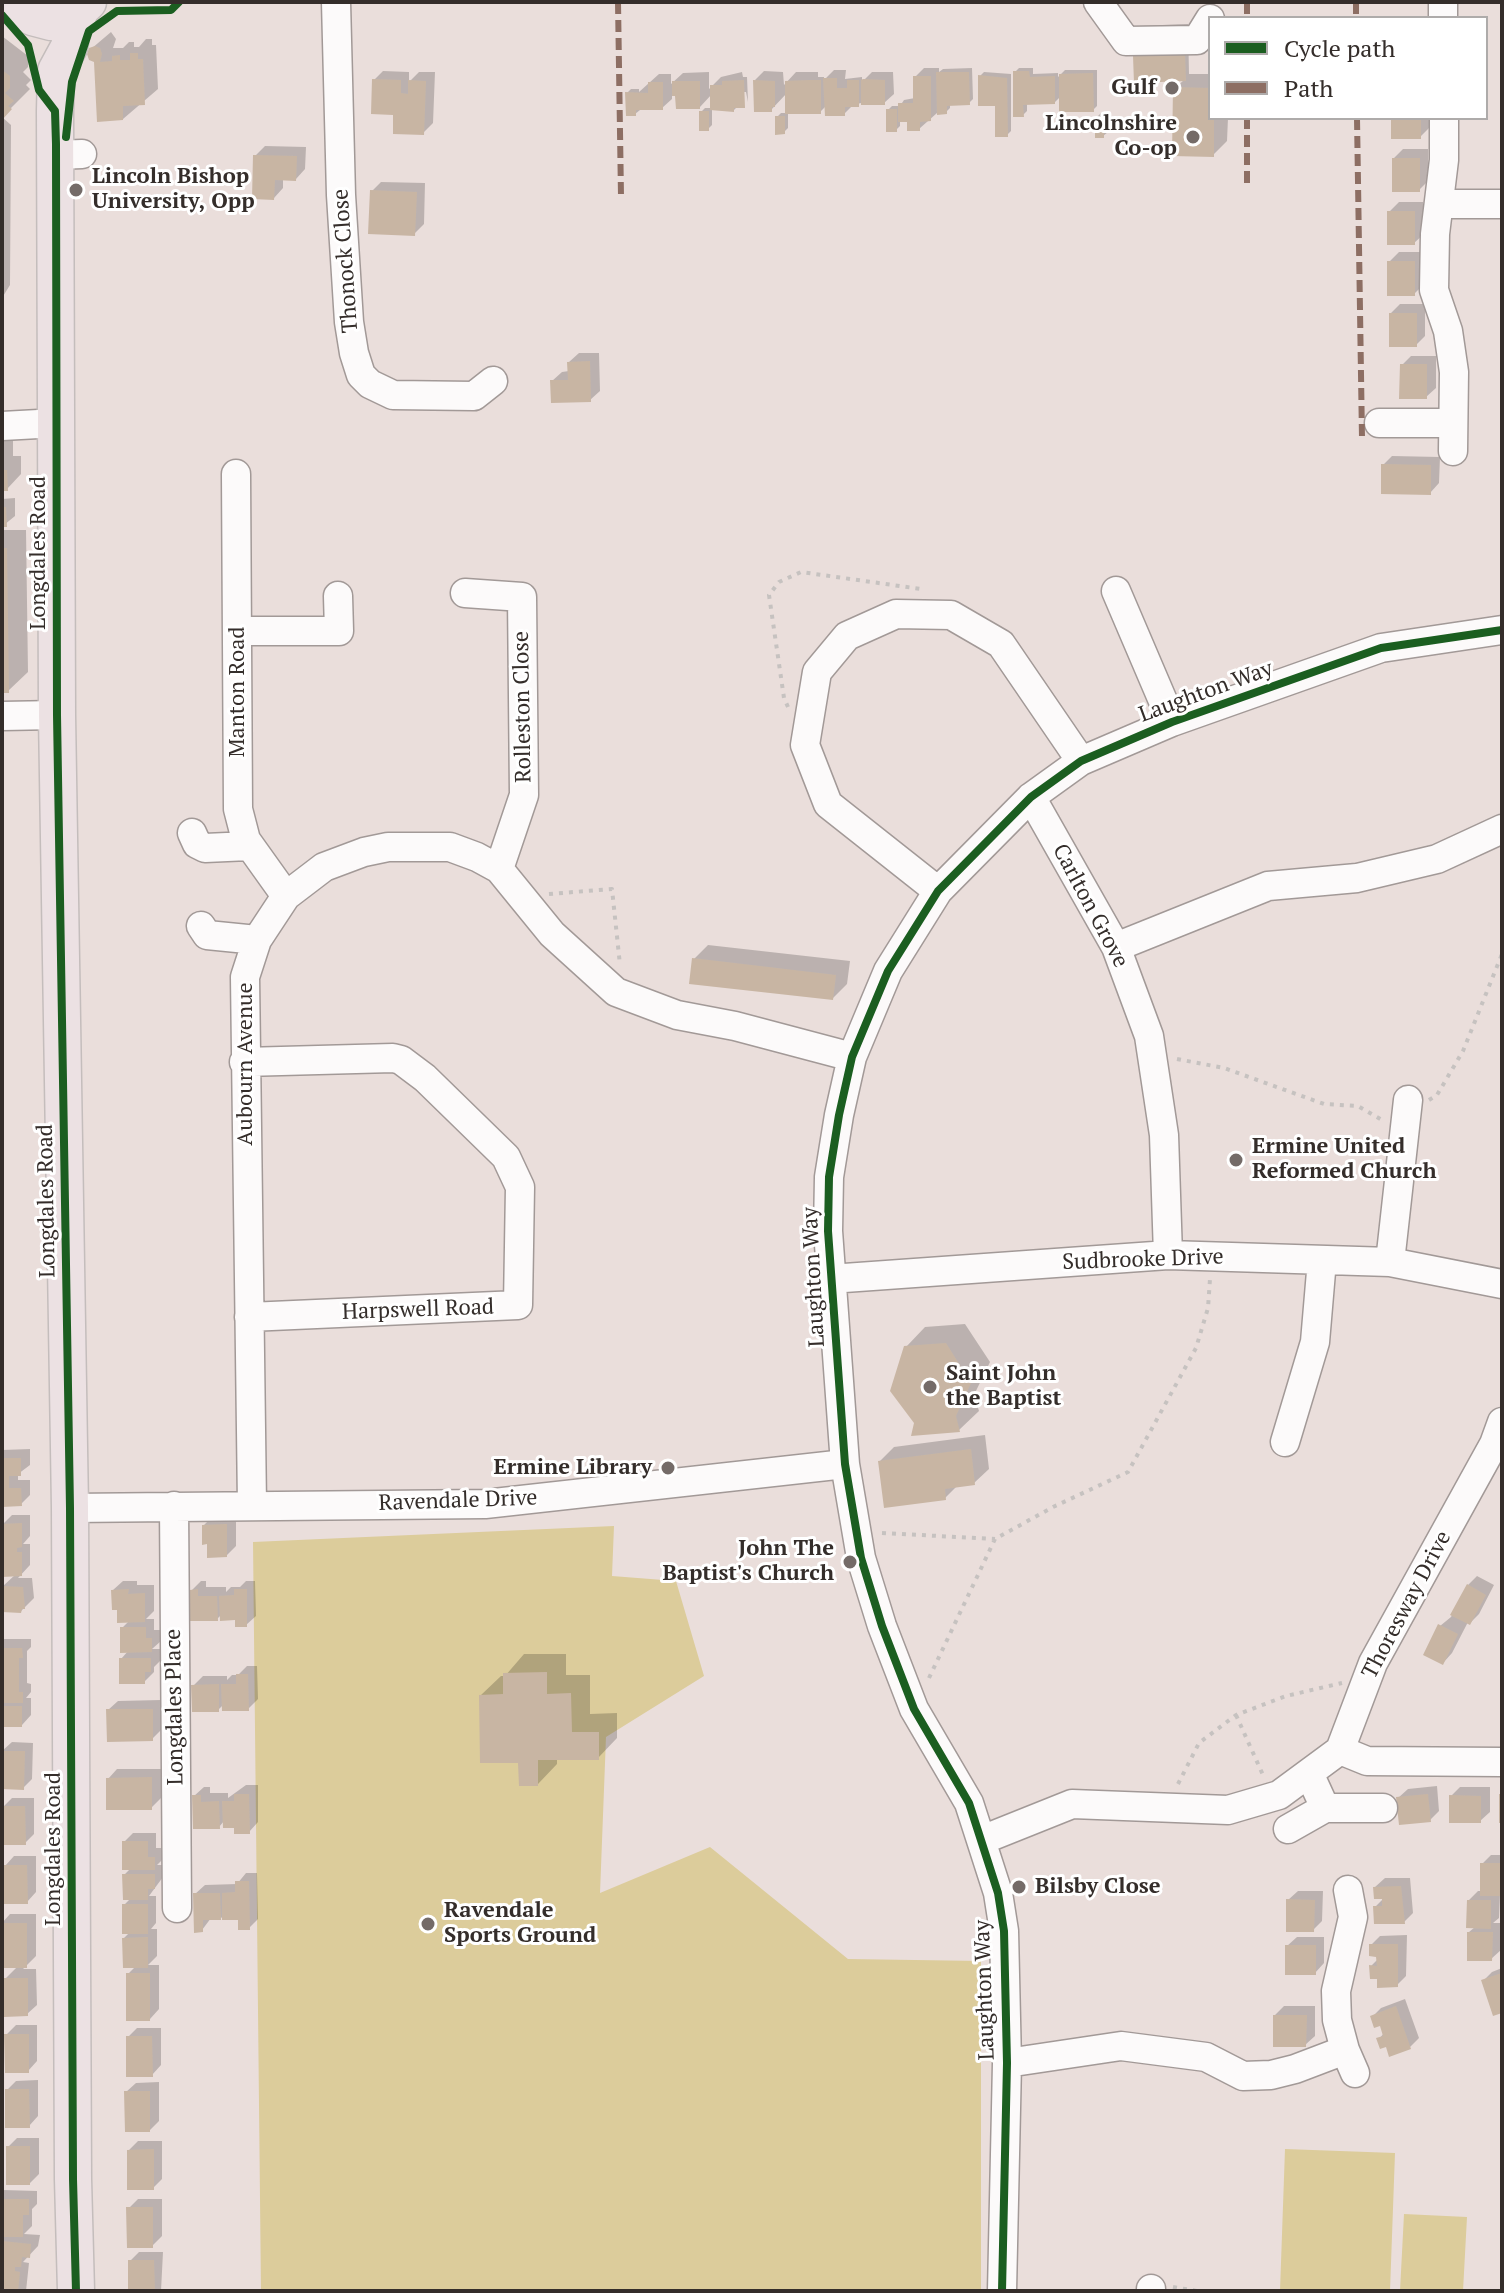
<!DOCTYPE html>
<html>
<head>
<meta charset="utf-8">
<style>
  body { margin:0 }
  #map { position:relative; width:1504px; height:2293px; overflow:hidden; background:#eadedb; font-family:"PT Serif",serif }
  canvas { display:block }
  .frame { position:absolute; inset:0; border:4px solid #342d2a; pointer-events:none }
  .legend { position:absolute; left:1208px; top:16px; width:280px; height:104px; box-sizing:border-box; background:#fff; border:2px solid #aeabaa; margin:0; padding:10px 14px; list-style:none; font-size:24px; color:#342d2a }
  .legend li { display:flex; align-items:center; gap:16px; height:40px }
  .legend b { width:40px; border:2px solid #aeabaa }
</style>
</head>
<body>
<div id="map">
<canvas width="1504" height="2293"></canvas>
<div class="frame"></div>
<ul class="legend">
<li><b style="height:10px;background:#1b5e20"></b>Cycle path</li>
<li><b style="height:10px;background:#8d6e63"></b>Path</li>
</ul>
</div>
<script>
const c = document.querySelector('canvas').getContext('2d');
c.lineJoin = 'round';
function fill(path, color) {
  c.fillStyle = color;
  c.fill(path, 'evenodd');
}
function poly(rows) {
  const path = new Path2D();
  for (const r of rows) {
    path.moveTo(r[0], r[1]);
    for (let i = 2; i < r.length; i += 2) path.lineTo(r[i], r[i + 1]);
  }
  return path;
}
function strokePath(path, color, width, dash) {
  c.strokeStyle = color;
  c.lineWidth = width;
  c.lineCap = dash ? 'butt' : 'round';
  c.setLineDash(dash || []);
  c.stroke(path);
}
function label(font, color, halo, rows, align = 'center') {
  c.font = font + ' "PT Serif",serif';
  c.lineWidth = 6;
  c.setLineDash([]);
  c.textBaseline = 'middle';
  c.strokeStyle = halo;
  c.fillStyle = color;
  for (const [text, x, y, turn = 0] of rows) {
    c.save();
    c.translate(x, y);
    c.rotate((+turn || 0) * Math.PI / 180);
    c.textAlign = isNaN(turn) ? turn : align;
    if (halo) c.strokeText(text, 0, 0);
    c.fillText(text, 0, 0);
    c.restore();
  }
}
fill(poly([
  [614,1526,612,1576,676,1581,704,1676,606,1737,600,1893,710,1847,848,1959,981,1961,981,2291,261,2291,253,1542],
  [1285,2149,1395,2153,1390,2291,1280,2291],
  [1404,2214,1467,2217,1463,2291,1400,2291]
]), '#dccc9b');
fill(poly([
  [1188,24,1189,74,1210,74,1210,118,1228,118,1227,141,1213,155,1175,88,1184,80,1134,30,1138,26],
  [111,32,116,39,113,48,123,48,129,42,134,42,134,47,139,47,146,39,152,39,152,45,156,45,158,89,123,119,91,49],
  [2,36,28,56,28,67,23,72,31,80,26,85,30,89,2,117,11,125,10,285,2,298],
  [924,68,939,68,939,72,943,69,972,68,973,99,969,103,950,103,950,108,946,112,937,113,919,129,909,120,900,120,900,126,896,130,888,110,892,106,900,106,904,100,915,98,915,77],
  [1019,68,1033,68,1033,74,1058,73,1058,77,1065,70,1097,70,1097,106,1093,110,1061,96,1055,102,1027,103,1027,111,1023,115,1015,72],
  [834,70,846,70,845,79,862,77,862,82,872,72,893,72,894,94,884,103,861,103,853,105,844,114,826,106,820,112,788,112,788,128,784,132,777,117,781,113,787,113,787,93,771,110,755,80,764,71,783,72,784,85,796,72,818,72,818,77,824,77,824,80],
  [383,71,409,72,409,82,419,72,435,72,433,123,423,133,395,113,374,80],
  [709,72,709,89,721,77,742,72,743,77,747,77,748,102,746,92,742,92,744,106,738,106,734,110,712,108,712,125,708,129,701,112,705,108,712,108,712,94,700,107,677,94,672,94,672,99,662,108,640,110,635,114,627,93,631,89,639,89,639,92,659,74,671,74,671,84,683,73],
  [984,72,1011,74,1011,131,1007,135,997,104,980,76],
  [1101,113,1108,113,1108,132,1103,136,1097,117],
  [1393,118,1429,118,1429,128,1420,137],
  [265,146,306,147,305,169,296,179,283,178,283,188,274,198,255,156],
  [1403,149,1428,149,1428,181,1419,190,1394,158],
  [381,182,425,183,424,224,414,234,372,191],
  [1399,202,1423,202,1424,234,1414,243,1389,212],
  [1399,252,1424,252,1424,284,1414,294,1389,262],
  [1400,304,1425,304,1425,336,1416,345,1391,313],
  [579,353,599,353,600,391,590,400,552,381,562,372,569,371,569,362],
  [1411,356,1436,356,1436,388,1426,397,1402,365],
  [2,432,13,432,13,456,21,456,21,474,7,489,2,489],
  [1392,456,1440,457,1439,483,1430,493,1383,465],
  [15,498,15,516,4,525,4,530,26,530,28,672,8,691,2,691,2,499],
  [708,945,850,961,847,984,833,998,694,959],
  [965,1324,990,1362,974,1395,979,1411,959,1430,916,1422,906,1347,925,1327],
  [985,1435,989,1469,974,1483,957,1486,945,1498,880,1461,894,1447],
  [30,1449,30,1465,18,1474,18,1480,30,1480,30,1495,21,1504,2,1505,2,1450],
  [12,1515,30,1515,30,1536,23,1544,30,1544,30,1565,18,1578,32,1578,34,1598,21,1611,2,1610,2,1587,16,1574,3,1524],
  [213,1516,236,1516,236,1546,227,1555,204,1525],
  [1477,1576,1494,1585,1479,1614,1470,1623,1468,1622,1452,1653,1443,1663,1440,1626,1451,1617,1468,1585],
  [123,1581,137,1581,137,1585,154,1585,154,1611,146,1619,154,1619,154,1630,161,1630,161,1641,152,1649,160,1649,160,1661,154,1667,154,1672,144,1682,121,1659,129,1650,122,1628,129,1621,113,1590],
  [201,1581,206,1581,206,1587,226,1587,226,1592,231,1587,240,1587,246,1581,255,1581,256,1616,246,1625,237,1618,222,1614,217,1619,192,1590],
  [4,1639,31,1639,31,1647,27,1651,27,1683,31,1684,31,1692,26,1698,31,1698,31,1715,22,1725,2,1725,2,1641],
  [524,1654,566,1654,566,1675,590,1675,590,1714,617,1713,617,1738,598,1758,557,1758,557,1764,538,1784,520,1761,481,1695,501,1676,505,1676],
  [247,1666,257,1666,258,1699,248,1709,224,1704,218,1710,193,1686,203,1676,227,1676,227,1680,232,1675,238,1675],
  [161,1700,161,1730,152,1739,108,1710,118,1701],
  [12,1742,33,1743,32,1779,23,1788,2,1787,2,1751],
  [117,1769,161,1769,161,1798,151,1808,108,1779],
  [246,1785,258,1785,258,1822,249,1832,224,1821,219,1827,194,1796,204,1787,210,1787,210,1793,228,1793,228,1798],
  [1437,1786,1439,1811,1430,1820,1398,1798,1408,1789],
  [1460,1787,1490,1787,1490,1812,1480,1821,1451,1796],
  [12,1798,34,1798,34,1834,25,1843,3,1807],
  [133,1833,156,1833,156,1848,163,1848,163,1859,157,1865,163,1865,163,1877,149,1896,156,1896,156,1923,151,1929,157,1929,157,1956,148,1965,159,1965,159,2009,150,2019,128,1974,136,1966,124,1938,130,1932,124,1905,131,1898,124,1875,131,1868,124,1842],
  [1491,1855,1502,1855,1502,1894,1500,1894,1499,1918,1493,1923,1501,1923,1501,1950,1491,1959,1469,1932,1475,1927,1469,1900,1478,1891,1482,1891,1482,1864],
  [14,1856,36,1856,36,1892,27,1902,5,1866],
  [246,1873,257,1873,258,1919,249,1928,240,1917,211,1918,202,1930,195,1894,205,1885,237,1884],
  [1385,1878,1410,1878,1413,1913,1404,1922,1375,1907,1385,1897,1375,1887],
  [1298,1891,1323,1891,1322,1921,1313,1930,1288,1900],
  [10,1914,36,1914,36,1956,23,1969,36,1969,37,2005,27,2014,5,1979,18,1966,2,1966,2,1923],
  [1407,1935,1406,1976,1397,1985,1379,1977,1371,1966,1378,1959,1371,1945,1380,1936],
  [1297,1937,1324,1937,1324,1963,1315,1973,1287,1946],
  [1502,1968,1502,2011,1483,1981,1492,1972],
  [1405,1999,1419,2038,1410,2047,1387,2045,1379,2039,1384,2033,1381,2023,1372,2017,1381,2008],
  [1284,2006,1315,2006,1315,2036,1305,2045,1275,2015],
  [16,2025,37,2025,37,2061,28,2071,6,2035],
  [137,2028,161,2028,161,2065,152,2075,128,2037],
  [38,2080,38,2116,29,2126,7,2090,16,2081],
  [159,2082,159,2121,150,2130,126,2092,136,2083],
  [17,2138,39,2138,39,2174,30,2183,8,2147],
  [138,2141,162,2141,162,2179,153,2188,129,2150],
  [3,2190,37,2191,37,2204,32,2209,32,2226,24,2234,40,2235,38,2246,23,2262,29,2263,26,2291,2,2291,2,2233,6,2232,6,2213,2,2213],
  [138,2199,162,2199,162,2236,152,2246,129,2208],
  [139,2252,163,2252,161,2291,130,2291,130,2261]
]), '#0003');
fill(poly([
  [1184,27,1186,81,1134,83,1132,29],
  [95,46,100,48,102,54,100,62,112,61,112,56,120,55,120,60,130,60,130,53,138,53,138,59,143,59,145,105,123,106,123,120,97,122,94,62,89,60,87,54,89,48],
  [2,70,10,76,10,88,5,93,14,101,8,106,12,109,2,120],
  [1013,71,1029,71,1030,77,1055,76,1055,104,1023,105,1024,117,1013,117],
  [936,72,969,72,970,105,947,106,947,114,937,115],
  [1093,73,1094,112,1059,112,1059,74],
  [978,75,1007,78,1008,137,995,137,995,106,978,106],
  [913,76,931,76,931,121,920,122,920,131,907,131,907,122,898,122,898,103,913,103],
  [823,78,837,78,837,88,847,88,847,80,859,80,859,107,845,107,845,116,825,116],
  [372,79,401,80,401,93,408,94,408,80,426,81,424,135,393,134,393,115,371,114],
  [863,79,885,80,885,105,861,105,861,80],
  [744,80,745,108,734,108,734,112,710,110,710,85,722,85,722,81],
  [753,80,775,81,775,107,772,107,772,112,754,112],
  [809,80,821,80,821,114,785,114,785,81],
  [672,81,700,81,700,109,676,109,675,96,672,96],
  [648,82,663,82,663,110,636,110,636,116,626,116,625,92,648,93],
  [1173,87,1210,88,1210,118,1214,118,1214,157,1172,156],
  [886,109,897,109,897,132,886,132],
  [699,111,709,111,709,131,699,131],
  [775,116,785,116,785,134,775,135],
  [1095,117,1104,117,1104,138,1095,138],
  [1391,118,1421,118,1421,139,1391,139],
  [253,155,297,156,296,181,275,180,274,200,252,199],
  [1392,158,1420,158,1420,192,1392,192],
  [370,190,417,192,415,236,368,234],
  [1387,211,1415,211,1415,245,1387,245],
  [1387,261,1415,261,1415,296,1387,296],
  [1389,313,1417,313,1417,347,1389,347],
  [590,361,591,402,551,403,550,380,568,380,567,362],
  [1400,364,1427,364,1427,399,1399,399],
  [1381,464,1431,465,1431,495,1381,494],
  [2,470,7,470,8,491,2,491],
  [2,507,6,507,7,527,2,527],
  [2,548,7,548,9,693,2,693],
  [692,958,836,975,833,1000,689,984],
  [946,1343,971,1383,956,1416,960,1432,911,1436,914,1423,890,1391,904,1346],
  [971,1449,975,1485,945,1489,946,1500,884,1508,878,1461],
  [2,1458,21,1458,21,1476,9,1476,9,1488,21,1488,22,1506,2,1507],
  [22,1523,22,1547,17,1548,17,1552,22,1552,22,1576,2,1577,2,1524],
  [227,1524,227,1557,207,1558,207,1544,202,1545,202,1525],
  [1467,1584,1486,1595,1470,1625,1450,1615],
  [2,1586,23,1587,25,1609,22,1609,21,1613,2,1612],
  [129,1589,128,1594,145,1593,145,1622,117,1623,117,1610,112,1610,111,1590],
  [198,1589,198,1596,217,1596,218,1621,190,1621,190,1590],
  [234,1589,247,1589,247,1627,235,1627,235,1620,220,1621,219,1596,234,1595],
  [1438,1624,1458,1634,1443,1665,1423,1655],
  [120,1627,146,1627,146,1638,152,1638,152,1652,120,1653],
  [2,1648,22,1648,23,1658,19,1658,19,1692,23,1692,23,1703,2,1703],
  [119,1658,151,1658,151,1672,145,1672,145,1684,119,1684],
  [547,1672,547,1694,571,1693,572,1732,599,1732,599,1760,538,1760,538,1786,519,1786,518,1763,480,1763,479,1695,503,1694,503,1673],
  [236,1674,248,1674,249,1711,222,1711,221,1684,236,1684],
  [219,1684,219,1712,192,1712,191,1685],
  [2,1706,22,1706,22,1727,2,1727],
  [106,1709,153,1709,153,1741,107,1742],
  [2,1751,25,1751,24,1790,2,1789],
  [152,1777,152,1810,106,1810,106,1778],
  [234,1794,249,1794,250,1834,234,1834,234,1828,223,1828,222,1801,234,1801],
  [1428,1794,1431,1822,1399,1825,1396,1797],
  [1499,1794,1502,1794,1502,1823,1499,1823],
  [192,1795,201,1795,201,1802,219,1801,220,1829,193,1829],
  [1449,1795,1481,1796,1481,1823,1449,1823],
  [2,1806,25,1806,26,1845,2,1845],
  [122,1841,148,1841,148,1857,155,1857,155,1870,122,1870],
  [1480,1863,1502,1863,1502,1896,1480,1896],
  [3,1865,27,1865,28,1904,3,1904],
  [122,1874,155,1874,155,1889,148,1889,148,1900,123,1900],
  [235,1881,249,1881,250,1930,238,1930,238,1920,222,1920,222,1893,235,1892],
  [1401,1886,1405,1924,1374,1924,1373,1906,1382,1906,1382,1899,1374,1899,1373,1887],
  [193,1893,220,1893,221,1920,203,1920,203,1932,194,1933],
  [1286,1899,1315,1900,1314,1932,1286,1932],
  [1467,1900,1491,1900,1491,1929,1466,1928],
  [122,1904,148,1904,148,1934,122,1934],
  [2,1923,27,1923,27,1968,2,1968],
  [1467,1932,1493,1932,1492,1961,1467,1961],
  [148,1937,148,1968,123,1968,122,1938],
  [1369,1944,1398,1944,1398,1987,1377,1988,1377,1979,1370,1979,1369,1965,1377,1966,1376,1957,1369,1956],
  [1285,1945,1316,1945,1316,1975,1285,1975],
  [126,1973,150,1973,150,2021,126,2021],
  [1502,1973,1502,2013,1493,2016,1481,1980],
  [3,1978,28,1978,28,2016,4,2017],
  [1396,2006,1411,2049,1389,2057,1386,2047,1380,2049,1376,2038,1383,2036,1380,2026,1374,2028,1370,2016],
  [1273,2015,1307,2015,1306,2047,1273,2047],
  [4,2034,29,2034,29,2073,5,2073],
  [126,2036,152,2036,153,2077,126,2077],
  [5,2089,29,2089,30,2128,5,2128],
  [124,2091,150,2091,150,2132,125,2132],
  [6,2146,30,2146,30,2185,6,2185],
  [154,2149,154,2190,127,2190,127,2150],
  [2,2199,29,2199,29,2215,23,2215,23,2237,4,2237],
  [126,2207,153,2207,153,2248,127,2248],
  [2,2241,31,2244,30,2258,22,2257,21,2267,15,2267,15,2271,20,2272,18,2291,2,2291],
  [128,2260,154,2260,155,2291,128,2291]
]), '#c8b5a3');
const minor = poly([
  [336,2,341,195,349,322,354,353,361,375,370,384,393,395,474,396,493,381],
  [1098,2,1126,41,1197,40,1210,19],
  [1443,2,1443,18],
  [1444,118,1444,160,1435,234,1434,290,1448,331,1454,372,1453,451],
  [56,155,82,154],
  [1439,204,1502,204],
  [1379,423,1453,423],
  [2,426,57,423],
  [236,474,238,809,246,840,286,896],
  [1116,591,1172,722],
  [465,593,522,597,524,795,499,869],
  [237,631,339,631,338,596],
  [2,716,57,715],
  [1031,797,1116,947,1149,1036,1164,1135,1168,1255],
  [192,833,197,844,205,848,249,846],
  [938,891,828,804,805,745,817,672,847,636,896,614,951,615,1001,644,1081,761],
  [201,926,207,935,257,940],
  [1116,947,1268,886,1357,878,1437,859,1502,829],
  [244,1062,393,1058,401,1060,425,1078,506,1157,520,1187,518,1305,249,1317],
  [1390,1262,1408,1100],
  [830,1279,1168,1255,1390,1262,1502,1284],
  [1285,1442,1315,1342,1322,1260],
  [252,1505,245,977,257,940,286,896,324,867,364,852,388,847,450,847,477,857,499,869,552,934,616,992,677,1015,735,1026,852,1057],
  [174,1506,177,1908],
  [70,1508,485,1504,845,1464],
  [1340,1750,1367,1761,1502,1762],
  [1309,1773,1325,1808,1383,1808],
  [1288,1829,1325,1808],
  [982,1840,1072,1804,1228,1810,1279,1795,1340,1750,1373,1663,1494,1444,1502,1422],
  [1348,1890,1353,1917,1336,1991,1337,2020,1345,2050,1355,2073],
  [1007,2063,1121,2046,1206,2057,1243,2076,1271,2075,1295,2069,1345,2050],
  [1002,2291,1007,2063,1004,1931,998,1893,969,1803,914,1709,882,1626,861,1558,845,1464,828,1231,829,1177,839,1115,852,1057,888,971,938,891,1031,797,1081,761,1172,722,1381,648,1502,630],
  [1151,2291,1151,2289]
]);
const major = poly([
  [15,2,32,17,51,22,72,17,88,2],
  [76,2291,73,2179,70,1508,57,715,55,111,56,71,69,47,72,30,80,11]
]);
strokePath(minor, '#a29997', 31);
strokePath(major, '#c4bdbc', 39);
strokePath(poly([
  [788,707,784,698,769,595,779,582,801,572,921,589],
  [549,894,612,889,620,965],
  [1177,1059,1224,1068,1324,1104,1358,1106,1382,1120],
  [1429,1100,1437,1095,1463,1051,1502,954],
  [882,1533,995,1539],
  [929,1678,995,1539,1053,1507,1128,1472,1196,1348,1208,1308,1210,1279],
  [1236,1715,1263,1775],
  [1178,1784,1199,1743,1236,1715,1286,1696,1342,1683],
  [1173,2287,1197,2291]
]), '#c6c2c0', 4, [4, 6]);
strokePath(minor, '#fcfafa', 28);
strokePath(major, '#ece1e3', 36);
strokePath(poly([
  [618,2,621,196],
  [1247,2,1247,18],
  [1356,2,1356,18],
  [1357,118,1362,438],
  [1247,183,1247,118]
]), '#8d6e63', 6, [12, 6]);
strokePath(poly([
  [2,15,28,45,39,90,55,111,56,144,57,715,70,1508,73,2179,76,2291],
  [66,137,72,82,89,31,117,11,171,10,179,2],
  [1002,2291,1007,2063,1004,1931,998,1893,969,1803,914,1709,882,1626,861,1558,845,1464,828,1231,829,1177,839,1115,852,1057,888,971,938,891,1031,797,1081,761,1172,722,1381,648,1502,630]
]), '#1b5e20', 8);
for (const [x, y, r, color] of [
  [1172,88,8,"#746b68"],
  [1193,137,8,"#746b68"],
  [76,190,8,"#746b68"],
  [1236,1160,8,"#746b68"],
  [930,1387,8,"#746b68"],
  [668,1468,8,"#746b68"],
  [850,1562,8,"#746b68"],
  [1019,1887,8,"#746b68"],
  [428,1924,8,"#746b68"]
]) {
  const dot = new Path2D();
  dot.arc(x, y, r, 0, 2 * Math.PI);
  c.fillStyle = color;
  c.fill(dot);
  strokePath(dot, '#fff', 3);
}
label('bold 22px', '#342d2a', '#fff', [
  ["Gulf",1156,88,"right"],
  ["Lincolnshire",1177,124,"right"],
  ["Co-op",1177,149,"right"],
  ["Lincoln Bishop",92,177],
  ["University, Opp",92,202],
  ["Ermine United",1252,1147],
  ["Reformed Church",1252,1172],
  ["Saint John",946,1374],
  ["the Baptist",946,1399],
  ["Ermine Library",652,1468,"right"],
  ["John The",834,1549,"right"],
  ["Baptist's Church",834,1574,"right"],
  ["Bilsby Close",1035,1887],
  ["Ravendale",444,1911],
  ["Sports Ground",444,1936]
], 'left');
label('22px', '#342d2a', '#fff', [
  ["Thonock Close",346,261,-94],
  ["Longdales Road",39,553,-90],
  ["Manton Road",238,692,-90],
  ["Laughton Way",1206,692,-20],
  ["Rolleston Close",523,707,-91],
  ["Carlton Grove",1090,906,62],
  ["Aubourn Avenue",246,1064,-90],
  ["Longdales Road",47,1201,-91],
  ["Sudbrooke Drive",1143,1260,-2],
  ["Laughton Way",814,1277,-93],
  ["Harpswell Road",418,1310,-2],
  ["Ravendale Drive",458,1501,-2],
  ["Thoresway Drive",1407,1605,-62],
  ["Longdales Place",175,1707,-91],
  ["Longdales Road",54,1849,-90],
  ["Laughton Way",985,1990,-92]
]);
</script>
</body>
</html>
